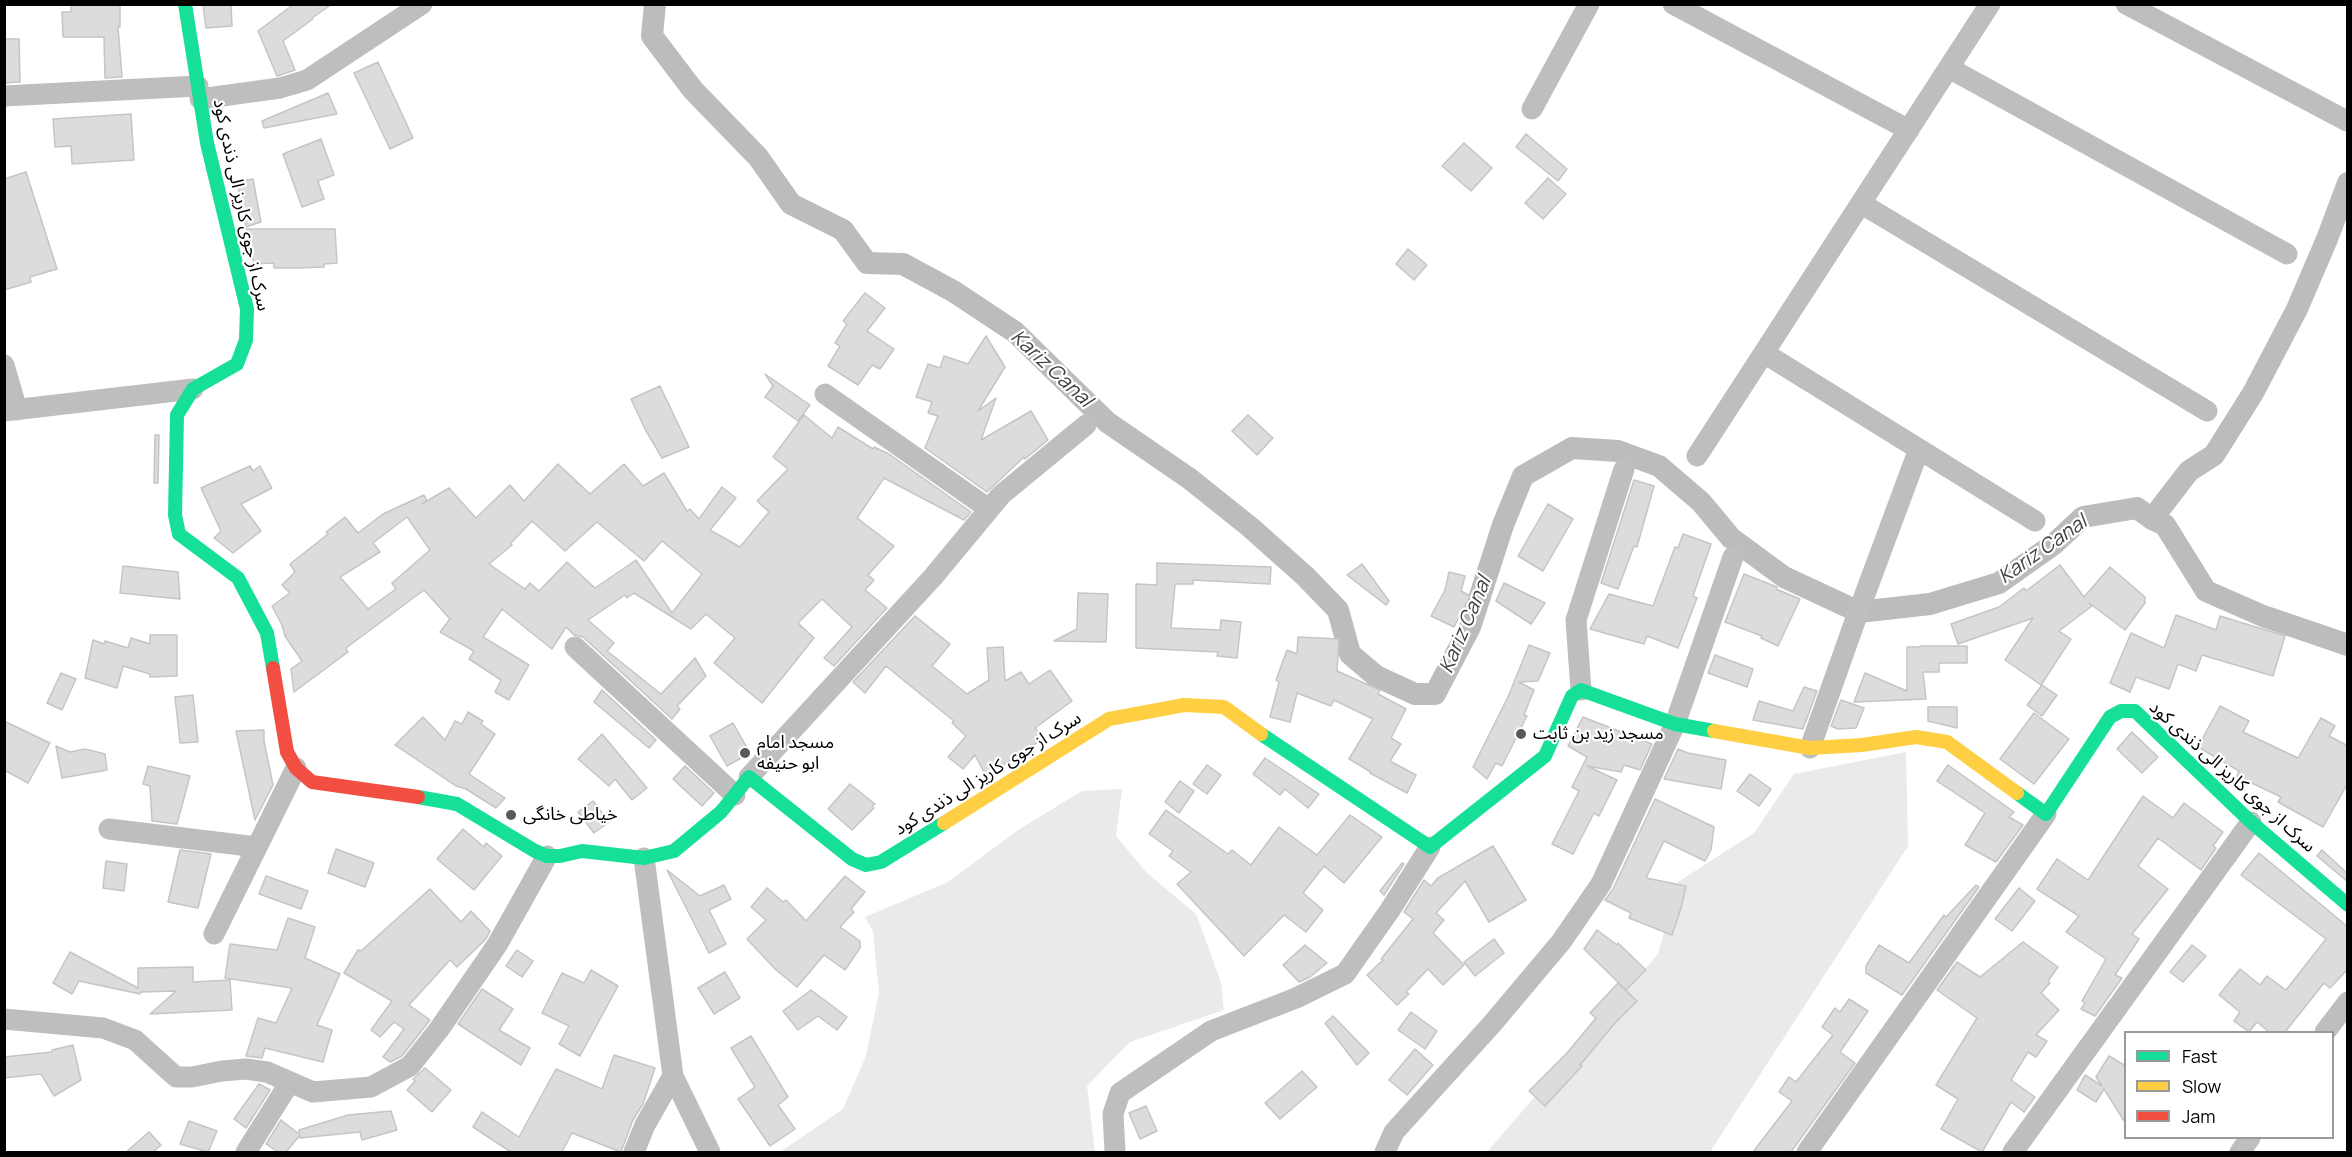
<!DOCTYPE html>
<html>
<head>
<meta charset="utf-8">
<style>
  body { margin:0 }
  #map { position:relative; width:2352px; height:1157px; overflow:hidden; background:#fff; font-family:Manrope,sans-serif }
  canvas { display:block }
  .frame { position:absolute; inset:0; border:6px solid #000; pointer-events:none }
  .legend { position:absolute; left:2124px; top:1031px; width:210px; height:108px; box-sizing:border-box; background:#fff; border:2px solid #999; margin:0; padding:8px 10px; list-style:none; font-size:18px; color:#000 }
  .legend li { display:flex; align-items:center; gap:12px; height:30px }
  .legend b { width:30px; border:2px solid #999 }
</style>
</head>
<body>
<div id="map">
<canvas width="2352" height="1157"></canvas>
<div class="frame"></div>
<ul class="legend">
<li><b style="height:8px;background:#16e098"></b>Fast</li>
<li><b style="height:8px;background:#ffcf43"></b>Slow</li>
<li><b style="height:8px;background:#f24e42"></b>Jam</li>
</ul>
</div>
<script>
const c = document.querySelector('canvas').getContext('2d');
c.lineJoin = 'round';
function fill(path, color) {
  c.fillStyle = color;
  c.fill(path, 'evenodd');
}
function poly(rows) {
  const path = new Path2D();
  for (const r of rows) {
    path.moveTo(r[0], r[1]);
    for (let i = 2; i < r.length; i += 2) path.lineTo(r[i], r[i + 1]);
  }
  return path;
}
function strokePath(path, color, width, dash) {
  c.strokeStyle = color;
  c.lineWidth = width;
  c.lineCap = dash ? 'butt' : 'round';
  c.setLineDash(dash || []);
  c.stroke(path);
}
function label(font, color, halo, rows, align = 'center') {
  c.font = font + ' Manrope,"Noto Sans Arabic",sans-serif';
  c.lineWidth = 4.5;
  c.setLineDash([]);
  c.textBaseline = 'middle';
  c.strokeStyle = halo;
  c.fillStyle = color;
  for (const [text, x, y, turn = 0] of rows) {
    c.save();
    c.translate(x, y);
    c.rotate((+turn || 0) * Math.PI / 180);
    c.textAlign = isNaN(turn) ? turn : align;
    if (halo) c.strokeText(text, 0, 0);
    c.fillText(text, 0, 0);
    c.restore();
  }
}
fill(poly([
  [1906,752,1908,846,1710,1152,1487,1152,1658,954,1678,882,1754,833,1794,774],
  [1122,789,1116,836,1147,873,1196,914,1221,982,1224,1010,1130,1042,1087,1086,1095,1152,780,1152,843,1109,866,1056,879,992,873,932,865,917,948,882,1018,830,1082,791]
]), '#eaeaea');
strokePath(poly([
  [655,4,652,36,693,90,758,157,791,204,843,230,867,263,903,264,953,291,1015,332,1107,422,1190,479,1250,527,1305,576,1338,610,1350,654,1376,676,1415,694,1435,694,1470,627,1503,525,1523,476,1572,448,1618,451,1659,466,1701,502,1731,538,1784,577,1859,612,1930,604,1999,583,2054,544,2083,517,2137,508,2152,519,2165,525,2206,591,2263,616,2348,645],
  [2152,519,2189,471,2214,455,2253,393,2297,309,2327,239,2348,183]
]), '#bcbcbc', 22);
const building = poly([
  [71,4,120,4,120,27,118,27,122,77,105,78,104,37,63,37,62,12,71,12,71,4],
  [203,4,231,4,232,26,206,28,203,4],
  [294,4,332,4,312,18,313,19,283,41,295,70,277,76,258,31,294,4],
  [4,39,19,39,20,82,4,83,4,39],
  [378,62,413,138,390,149,354,73,378,62],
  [328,93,337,114,264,128,262,121,328,93],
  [131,114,134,160,72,164,71,146,55,147,53,119,131,114],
  [1526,134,1567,169,1558,181,1516,147,1526,134],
  [321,139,334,175,318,181,324,199,302,207,283,154,321,139],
  [1464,143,1492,168,1471,191,1442,166,1464,143],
  [26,172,57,269,30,277,31,282,4,290,4,179,26,172],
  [1548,178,1566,194,1543,219,1525,203,1548,178],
  [253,179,261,222,246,227,237,182,253,179],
  [246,229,335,229,337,263,324,264,324,267,299,268,274,268,274,263,254,264,246,229],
  [1408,249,1427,265,1414,280,1396,264,1408,249],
  [865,293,885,308,867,331,894,349,880,369,872,365,858,385,828,366,840,346,835,343,847,324,843,321,865,293],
  [986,336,1005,367,978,411,996,398,981,440,1031,411,1048,440,1025,459,1024,457,987,492,925,448,938,416,928,413,932,402,916,397,928,364,940,368,944,356,968,364,986,336],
  [765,374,810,405,798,421,765,397,773,386,765,374],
  [660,386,689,447,662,458,645,429,631,399,660,386],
  [804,415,832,438,838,427,873,449,874,447,889,454,971,512,964,520,884,478,857,518,894,546,868,575,874,580,865,590,887,608,834,666,824,658,852,627,822,599,798,623,814,638,762,703,714,663,735,638,706,614,691,629,634,593,627,598,625,595,588,620,614,643,607,651,661,694,695,658,706,676,677,706,680,709,672,719,583,637,574,635,566,627,552,649,502,609,483,637,529,665,509,700,495,692,501,680,469,659,474,651,440,632,450,619,424,590,346,648,348,652,294,692,291,669,302,661,285,636,282,625,272,606,290,593,282,585,295,572,290,564,328,534,326,532,345,517,358,533,383,514,424,495,427,501,422,504,449,488,476,518,510,485,524,501,558,464,590,494,624,464,643,486,664,473,687,511,690,509,699,519,722,487,736,498,710,530,740,547,769,512,757,501,788,469,773,457,804,415],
  [407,517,430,550,392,583,396,589,368,609,340,577,380,552,373,543,407,517],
  [532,521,565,551,597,522,644,561,662,541,702,574,672,613,636,560,595,588,567,562,539,591,530,583,525,589,489,564,512,545,511,543,532,521],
  [1248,415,1273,438,1257,455,1232,431,1248,415],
  [155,435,159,435,158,483,154,483,155,435],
  [250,466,253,471,260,466,272,488,241,504,261,531,233,553,214,538,221,531,201,488,250,466],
  [1634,480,1654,486,1637,547,1634,546,1618,589,1601,583,1634,480],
  [1548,504,1573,519,1543,571,1518,556,1548,504],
  [1683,534,1711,544,1693,596,1697,598,1678,648,1647,636,1644,644,1590,629,1609,594,1653,606,1675,547,1678,548,1683,534],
  [1157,563,1271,567,1270,584,1193,580,1193,584,1175,584,1171,628,1220,630,1221,620,1241,622,1237,658,1217,656,1218,652,1136,648,1136,584,1157,585,1157,563],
  [1362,564,1389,601,1386,605,1347,575,1362,564],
  [2060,565,2084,597,2110,567,2145,597,2145,603,2125,630,2089,603,2092,606,2059,631,2071,639,2041,685,2005,660,2033,618,1958,644,1951,624,1999,607,2024,588,2026,591,2060,565],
  [123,566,178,572,180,599,120,593,123,566],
  [1449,572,1465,576,1461,591,1470,596,1454,627,1431,616,1445,590,1449,572],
  [1744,574,1777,587,1776,589,1800,599,1778,646,1761,638,1762,636,1725,622,1744,574],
  [1504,583,1545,603,1531,624,1496,601,1504,583],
  [1078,593,1108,594,1106,642,1054,641,1077,629,1078,593],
  [2176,615,2216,630,2220,616,2285,636,2273,676,2202,655,2196,671,2178,664,2169,689,2136,677,2130,692,2110,683,2131,633,2164,648,2176,615],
  [915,616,950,644,932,666,967,694,989,680,987,648,1003,647,1005,681,1021,672,1029,684,1050,670,1072,701,1035,728,1044,738,986,776,975,755,963,769,948,757,966,736,952,723,954,721,908,684,886,666,865,693,853,682,915,616],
  [150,635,177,635,177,676,150,677,150,674,123,666,117,688,85,678,93,640,104,644,105,641,128,648,131,638,150,644,150,635],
  [1298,637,1339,639,1337,671,1380,690,1378,694,1406,709,1391,738,1401,744,1390,761,1416,775,1407,793,1370,773,1371,772,1349,759,1373,719,1334,700,1331,706,1297,693,1290,722,1270,717,1279,682,1276,680,1287,650,1297,654,1298,637],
  [1529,645,1550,653,1538,681,1519,682,1534,690,1524,715,1527,716,1502,766,1496,763,1487,779,1473,767,1508,697,1529,645],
  [1920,646,1967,646,1967,663,1939,663,1939,672,1923,672,1926,699,1854,702,1865,673,1907,691,1907,647,1920,647,1920,646],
  [1715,655,1753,669,1747,687,1708,673,1715,655],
  [61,673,76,679,62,710,47,703,61,673],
  [2042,685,2057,695,2042,716,2027,705,2042,685],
  [1804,687,1817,691,1803,729,1753,720,1759,701,1793,711,1804,687],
  [602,690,656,740,649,748,594,702,602,690],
  [193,695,198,742,180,743,175,697,193,695],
  [1841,700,1864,708,1856,728,1838,729,1831,726,1841,700],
  [2220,706,2249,721,2243,732,2298,758,2321,718,2335,726,2329,736,2348,746,2348,783,2323,827,2278,802,2281,797,2237,776,2239,771,2198,747,2220,706],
  [1928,707,1957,707,1957,728,1928,721,1928,707],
  [468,712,483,721,481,724,495,734,469,774,505,798,496,808,466,789,456,786,395,745,423,717,445,740,455,721,462,724,468,712],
  [2034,713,2069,739,2034,784,2000,759,2034,713],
  [1583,717,1652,744,1640,770,1624,765,1621,772,1587,766,1617,780,1599,816,1594,813,1573,854,1552,844,1579,791,1572,787,1587,757,1568,746,1583,717],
  [4,721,50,743,28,783,4,770,4,721],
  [733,723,750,753,727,766,710,736,733,723],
  [264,730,264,741,273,785,255,820,236,731,264,730],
  [2132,732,2158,757,2142,773,2117,749,2132,732],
  [602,734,647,788,632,800,615,779,609,786,578,759,602,734],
  [56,746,70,752,85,749,105,754,107,770,62,778,56,746],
  [1678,749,1688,753,1726,760,1721,789,1664,779,1678,749],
  [1265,758,1319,794,1308,808,1285,789,1280,795,1253,774,1265,758],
  [1207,765,1221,775,1207,794,1193,784,1207,765],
  [1948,765,2014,812,2009,817,2023,825,1996,862,1965,845,1985,813,1937,781,1948,765],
  [148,766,190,776,177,824,152,821,150,786,143,784,148,766],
  [685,766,714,793,702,806,673,779,685,766],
  [1750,774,1771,789,1759,806,1737,791,1750,774],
  [1180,781,1194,791,1179,813,1165,802,1180,781],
  [850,784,875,804,872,806,874,808,852,830,828,809,850,784],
  [2143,796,2173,818,2184,803,2223,832,2213,846,2216,848,2201,870,2158,838,2138,866,2168,889,2132,934,2139,939,2115,975,2122,978,2095,1016,2081,1009,2085,1003,2082,1001,2106,959,2066,932,2079,916,2037,889,2057,859,2088,880,2143,796],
  [1655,799,1714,827,1711,850,1705,861,1664,841,1646,878,1686,886,1681,908,1672,935,1629,918,1631,913,1605,900,1613,889,1655,799],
  [593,801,609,822,594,833,578,812,593,801],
  [1166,810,1228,854,1232,850,1251,865,1279,827,1317,855,1350,815,1382,837,1344,883,1324,866,1303,893,1323,910,1306,932,1284,915,1244,956,1177,884,1191,872,1169,856,1173,851,1149,834,1166,810],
  [463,829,484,847,486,843,502,856,474,890,437,859,463,829],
  [1493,846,1526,900,1489,922,1465,881,1436,913,1444,920,1433,933,1464,965,1443,985,1428,969,1406,992,1409,994,1397,1005,1367,975,1383,960,1381,959,1413,919,1404,912,1424,880,1431,886,1438,878,1493,846],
  [336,849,374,863,365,887,328,873,336,849],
  [180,850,211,854,198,908,168,902,180,850],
  [2322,850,2348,874,2348,882,2317,856,2322,850],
  [2259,853,2348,927,2348,969,2330,988,2324,983,2285,1032,2269,1032,2257,1022,2249,1032,2234,1021,2240,1012,2219,995,2240,969,2260,985,2267,976,2286,990,2326,939,2241,875,2259,853],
  [106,861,127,864,124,891,103,888,106,861],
  [1402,863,1404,864,1384,895,1380,891,1402,863],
  [667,870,700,896,724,885,731,899,709,910,726,944,709,953,667,870],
  [266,876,308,891,301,909,259,894,266,876],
  [845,876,865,892,851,909,854,912,840,927,860,941,860,948,845,970,824,955,797,987,775,969,747,939,766,920,751,907,767,888,783,902,786,900,806,921,845,876],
  [1976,885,1979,887,1902,995,1866,973,1866,966,1879,945,1909,963,1944,915,1946,917,1976,885],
  [2019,888,2035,901,2012,931,1995,919,2019,888],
  [430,889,461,922,471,911,490,931,486,939,457,967,450,960,409,1005,430,1020,402,1056,390,1062,383,1057,404,1029,394,1022,380,1037,371,1030,392,1001,344,973,358,950,361,951,430,889],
  [288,918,315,927,305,958,340,974,317,1025,332,1030,323,1062,265,1048,262,1058,246,1056,258,1018,276,1023,292,988,225,978,230,944,277,950,288,918],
  [1597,930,1617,945,1618,943,1646,970,1626,990,1584,949,1597,930],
  [1494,939,1504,953,1475,976,1464,962,1494,939],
  [2023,942,2058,967,2048,981,2050,983,2041,993,2059,1010,2036,1035,2047,1041,2036,1057,2028,1052,2011,1080,2035,1097,2024,1112,2011,1102,1982,1152,1941,1129,1958,1099,1936,1085,1977,1018,1937,990,1957,962,1980,977,2023,942],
  [1305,945,1327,963,1310,977,1299,982,1283,965,1305,945],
  [2192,945,2206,956,2183,982,2170,972,2192,945],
  [517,950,533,961,522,977,506,966,517,950],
  [70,952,138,988,138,968,193,967,193,982,230,980,232,1010,150,1014,176,991,141,992,140,994,79,981,72,994,53,983,70,952],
  [591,970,618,986,580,1056,559,1044,569,1026,542,1013,562,973,584,983,591,970],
  [725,972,740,998,714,1014,698,988,725,972],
  [1618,983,1637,1001,1615,1023,1580,1065,1582,1066,1545,1106,1529,1091,1567,1053,1596,1018,1590,1013,1618,983],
  [482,989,513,1009,499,1030,530,1048,521,1065,458,1024,482,989],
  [811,990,847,1017,837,1030,818,1016,798,1030,783,1011,811,990],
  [1849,999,1868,1011,1840,1052,1855,1063,1791,1152,1753,1152,1792,1101,1779,1092,1789,1077,1796,1082,1833,1035,1822,1027,1835,1008,1840,1012,1849,999],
  [1411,1012,1437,1031,1425,1049,1398,1030,1411,1012],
  [1333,1016,1369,1053,1357,1065,1325,1023,1333,1016],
  [751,1036,788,1097,778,1105,795,1129,770,1146,738,1099,755,1087,731,1048,751,1036],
  [73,1045,81,1080,54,1096,41,1074,4,1078,4,1057,52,1052,52,1050,73,1045],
  [1415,1049,1433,1065,1407,1095,1389,1080,1415,1049],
  [614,1055,655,1068,643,1104,633,1120,621,1152,572,1133,562,1152,511,1152,473,1127,482,1112,519,1137,556,1069,602,1089,614,1055],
  [2109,1056,2126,1066,2126,1124,2104,1089,2096,1102,2077,1090,2085,1075,2102,1086,2096,1077,2109,1056],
  [425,1068,451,1090,432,1112,407,1090,415,1081,413,1079,425,1068],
  [1302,1071,1317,1087,1280,1119,1265,1103,1302,1071],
  [259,1084,270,1090,246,1128,234,1119,259,1084],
  [1146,1106,1157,1131,1140,1139,1129,1113,1146,1106],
  [391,1111,397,1130,362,1140,360,1132,300,1138,300,1135,286,1152,278,1152,266,1144,281,1120,299,1134,299,1130,348,1115,391,1111],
  [189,1121,217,1131,208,1152,180,1144,189,1121],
  [149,1132,161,1145,153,1152,126,1152,149,1132]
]);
fill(building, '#dcdcdc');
strokePath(building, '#c5c5c5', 1.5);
strokePath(poly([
  [1673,4,1909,130],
  [2126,4,2347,121],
  [1949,68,2287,254],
  [4,96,198,86],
  [200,99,280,88,307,80,422,4],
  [1532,109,1589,4],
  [1862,204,2207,411],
  [1764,353,2035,521],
  [4,365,17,410],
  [825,394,989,509],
  [4,411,193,389],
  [1697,456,1990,4],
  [575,647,735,795],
  [1581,690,1576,620,1624,469],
  [1810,748,1855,621,1919,449],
  [749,777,933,577,1001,495,1086,425],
  [109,829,257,847],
  [644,858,673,1076,710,1152],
  [214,934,296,768],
  [4,1019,103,1028,135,1040,176,1077,192,1077,222,1071,246,1069,267,1072,313,1092,371,1087,410,1066,440,1028,497,945,547,856],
  [2325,1032,2348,1002],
  [246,1152,290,1082],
  [634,1152,645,1125,673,1076],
  [1115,1152,1113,1114,1120,1093,1211,1031,1296,998,1345,974,1390,910,1430,847],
  [1385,1152,1394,1132,1492,1024,1561,942,1601,884,1675,724,1733,557],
  [1807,1152,2046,814],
  [2013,1152,2251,822],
  [2240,1152,2250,1138]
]), '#bebebe', 21);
strokePath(poly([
  [185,4,207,143,247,309,246,340,237,364,193,389,177,415,175,515,179,534,238,578,267,633,273,668],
  [1261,734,1430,847,1545,756,1572,696,1581,690,1675,724,1714,731],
  [2017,793,2046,814,2110,717,2121,711,2135,711,2251,822,2348,905],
  [418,797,457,804,535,851,547,856,560,856,582,851,644,858,674,851,721,812,749,777,852,859,866,865,881,862,944,823]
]), '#16e098', 14);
strokePath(poly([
  [1714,731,1810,748,1862,745,1916,737,1947,742,2017,793],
  [944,823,1109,719,1184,705,1224,707,1261,734]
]), '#ffcf43', 14);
strokePath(poly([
  [273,668,287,752,296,768,312,782,418,797]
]), '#f24e42', 14);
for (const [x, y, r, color] of [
  [1521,734,6,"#595959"],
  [745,753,6,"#595959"],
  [511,815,6,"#595959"]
]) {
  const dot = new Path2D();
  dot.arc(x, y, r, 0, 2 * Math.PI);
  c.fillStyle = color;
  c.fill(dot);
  strokePath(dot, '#fff', 2);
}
label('18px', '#000', '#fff', [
  ["سرک از جوی کاریز الی ذندی کود",241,205,78],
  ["سرک از جوی کاریز الی ذندی کود",988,774,-32],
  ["سرک از جوی کاریز الی ذندی کود",2232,777,42]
]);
label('18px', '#000', '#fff', [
  ["مسجد زید بن ثابت",1533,734],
  ["مسجد امام",757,743],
  ["ابو حنیفه",757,764],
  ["خیاطی خانگی",523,815]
], 'left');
label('italic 20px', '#404040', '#fff', [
  ["Kariz Canal",1051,369,43],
  ["Kariz Canal",2043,550,-35],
  ["Kariz Canal",1466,625,-67]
]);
</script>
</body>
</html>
